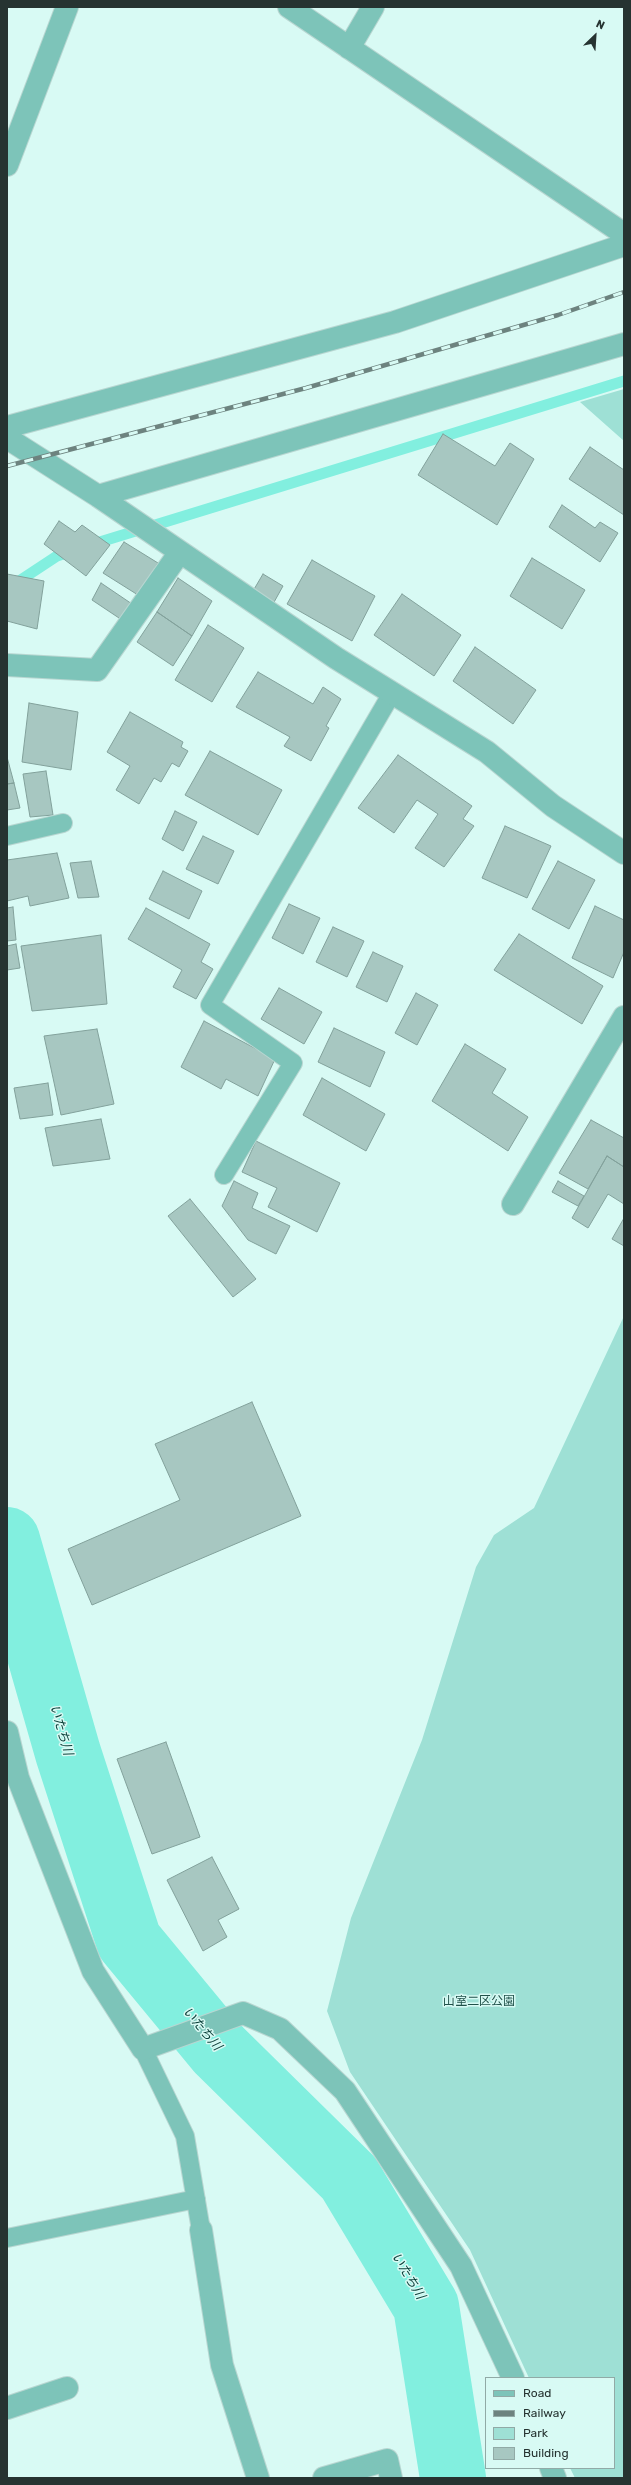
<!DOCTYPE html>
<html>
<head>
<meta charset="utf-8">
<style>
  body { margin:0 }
  #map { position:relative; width:631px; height:2485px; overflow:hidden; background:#d8faf4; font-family:Rubik,sans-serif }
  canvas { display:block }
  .frame { position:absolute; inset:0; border:8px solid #263331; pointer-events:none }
  .legend { position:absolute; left:485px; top:2377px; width:130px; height:92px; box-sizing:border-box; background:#d8faf4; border:1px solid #91aaa6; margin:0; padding:5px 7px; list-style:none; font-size:12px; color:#263331 }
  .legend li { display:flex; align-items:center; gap:8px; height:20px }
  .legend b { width:20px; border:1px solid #91aaa6 }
  .north { position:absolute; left:575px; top:16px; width:40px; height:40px; -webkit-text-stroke:3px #d8faf4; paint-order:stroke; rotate:25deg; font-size:11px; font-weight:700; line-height:16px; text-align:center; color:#263331 }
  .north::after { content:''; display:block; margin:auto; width:14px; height:18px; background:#263331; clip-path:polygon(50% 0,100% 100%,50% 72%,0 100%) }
</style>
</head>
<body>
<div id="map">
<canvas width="631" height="2485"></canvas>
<div class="frame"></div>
<ul class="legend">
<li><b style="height:5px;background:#7dc4b9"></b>Road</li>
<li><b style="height:5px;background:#6d837f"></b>Railway</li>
<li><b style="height:11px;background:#9ee0d5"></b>Park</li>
<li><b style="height:11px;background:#a7c7c1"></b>Building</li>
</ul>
<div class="north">N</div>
</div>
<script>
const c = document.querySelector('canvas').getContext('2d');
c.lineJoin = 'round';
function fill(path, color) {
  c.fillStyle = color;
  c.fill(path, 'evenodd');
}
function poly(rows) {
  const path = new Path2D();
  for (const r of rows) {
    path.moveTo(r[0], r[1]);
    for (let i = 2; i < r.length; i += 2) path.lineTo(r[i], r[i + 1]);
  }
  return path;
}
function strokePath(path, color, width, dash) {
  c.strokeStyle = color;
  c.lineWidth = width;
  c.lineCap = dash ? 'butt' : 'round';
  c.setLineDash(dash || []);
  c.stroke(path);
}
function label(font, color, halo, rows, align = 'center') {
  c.font = font + ' Rubik,"Noto Sans JP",sans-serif';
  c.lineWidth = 3;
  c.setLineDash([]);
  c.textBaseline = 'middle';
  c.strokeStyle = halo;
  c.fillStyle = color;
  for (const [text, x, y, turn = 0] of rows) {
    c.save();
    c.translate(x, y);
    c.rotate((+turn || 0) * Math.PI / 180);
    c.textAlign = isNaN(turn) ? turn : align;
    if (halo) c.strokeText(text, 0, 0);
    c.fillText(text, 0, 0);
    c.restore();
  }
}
fill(poly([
  [624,389,624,441,580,402],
  [624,1316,624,2478,575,2478,570,2468,614,2468,614,2378,529,2378,470,2250,350,2072,327,2011,351,1918,422,1740,476,1567,494,1535,534,1508]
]), '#9ee0d5');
strokePath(poly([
  [90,545,624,381],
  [7,589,57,556,72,551]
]), '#82efdf', 11);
strokePath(poly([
  [7,1540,68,1753,129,1941,219,2050,349,2178,426,2306,453,2478]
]), '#82efdf', 66);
const building = poly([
  [443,434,495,466,510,443,534,459,497,525,418,475,443,434],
  [590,447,624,470,624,515,569,479,590,447],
  [562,505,595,528,600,522,618,533,600,562,549,527,562,505],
  [59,521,75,532,82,525,110,545,86,576,44,544,59,521],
  [124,542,158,563,138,595,103,573,124,542],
  [532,558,585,590,562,629,510,596,532,558],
  [312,560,375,596,352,641,287,604,312,560],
  [7,574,44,581,37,629,7,621,7,574],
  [263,574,283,586,273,604,253,591,263,574],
  [178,578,212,601,192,636,157,612,178,578],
  [101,583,135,606,125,622,92,600,101,583],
  [402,594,461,635,434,676,374,635,402,594],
  [157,612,192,636,173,666,137,642,157,612],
  [208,625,244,648,212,702,175,680,208,625],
  [475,647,536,690,513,724,453,681,475,647],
  [258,672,313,704,323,687,341,699,326,726,329,728,311,761,284,746,290,737,236,707,258,672],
  [29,703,78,712,71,770,22,762,29,703],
  [130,712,183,742,181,747,188,751,179,767,172,763,161,782,154,778,139,804,116,790,130,766,107,752,130,712],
  [210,751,282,790,258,835,185,795,210,751],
  [398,755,472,806,463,819,474,826,444,867,415,848,438,814,417,800,394,833,358,808,398,755],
  [7,757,14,783,7,784,7,757],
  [46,771,53,815,30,817,23,774,46,771],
  [14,783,20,808,7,810,7,784,14,783],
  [175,811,197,822,183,851,162,839,175,811],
  [505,826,551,846,527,898,482,878,505,826],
  [203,836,234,851,218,884,186,869,203,836],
  [57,853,69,898,30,906,28,896,7,901,7,860,57,853],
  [91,861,99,897,78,898,70,863,91,861],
  [558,861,595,880,569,929,532,909,558,861],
  [163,871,202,891,189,919,149,899,163,871],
  [289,904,320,918,303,954,272,938,289,904],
  [595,906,624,920,624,952,613,978,572,958,595,906],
  [13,907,16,940,7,941,7,908,13,907],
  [146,908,210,944,201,962,213,969,196,999,173,987,182,970,128,939,146,908],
  [333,927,364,941,347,977,316,962,333,927],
  [519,934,603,986,582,1024,494,970,519,934],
  [101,935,107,1004,32,1011,21,946,101,935],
  [16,944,20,968,7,970,7,946,16,944],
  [373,952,403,966,387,1002,356,987,373,952],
  [279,988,322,1012,304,1044,261,1019,279,988],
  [416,993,438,1005,417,1045,395,1033,416,993],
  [204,1021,275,1059,258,1096,226,1079,221,1089,181,1067,204,1021],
  [334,1028,385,1052,370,1087,318,1062,334,1028],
  [97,1029,114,1104,61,1115,44,1036,97,1029],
  [465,1044,506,1069,492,1093,528,1117,508,1151,432,1101,465,1044],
  [322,1078,385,1114,366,1151,303,1115,322,1078],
  [48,1083,53,1115,20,1119,14,1088,48,1083],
  [101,1119,110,1159,53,1166,45,1128,101,1119],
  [591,1120,624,1138,624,1167,607,1156,588,1189,559,1173,591,1120],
  [256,1141,340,1183,317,1232,268,1207,277,1188,242,1172,256,1141],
  [607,1156,624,1167,624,1204,608,1194,588,1228,572,1218,607,1156],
  [234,1181,258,1193,252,1208,290,1226,276,1254,248,1240,222,1206,234,1181],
  [558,1181,584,1196,578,1206,552,1192,558,1181],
  [190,1199,256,1279,233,1297,168,1216,190,1199],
  [624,1218,624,1246,612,1239,624,1218],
  [252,1402,301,1516,92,1605,68,1549,180,1500,155,1444,252,1402],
  [166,1742,200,1837,152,1854,117,1759,166,1742],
  [212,1857,239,1909,218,1920,227,1937,203,1951,167,1880,212,1857]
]);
fill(building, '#a7c7c1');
strokePath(building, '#82a19b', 1);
const lane = poly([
  [7,836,63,823],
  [224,1175,293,1063,210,1005,392,693],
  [143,2049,185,2136,201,2230],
  [7,2238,196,2199]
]);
const street = poly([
  [289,7,624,234],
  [349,48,373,7],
  [7,165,67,7],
  [7,427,395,322,624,245],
  [7,438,98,496,336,658,487,752,553,806,624,853],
  [98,496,624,344],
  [7,665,97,670,180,552],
  [513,1204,624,1017],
  [7,1732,18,1778,93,1971,143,2049,243,2013,280,2029,345,2091,461,2266,513,2378],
  [201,2230,222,2365,258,2478],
  [7,2408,67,2388],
  [551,2468,555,2478],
  [324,2478,387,2460,391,2478]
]);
strokePath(lane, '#b8d6d1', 20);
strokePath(street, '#b8d6d1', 24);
strokePath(lane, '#7dc4b9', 18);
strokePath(street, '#7dc4b9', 22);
const rail = poly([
  [7,466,306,388,558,315,624,292]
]);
strokePath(rail, '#6d837f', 4.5);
strokePath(rail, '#d8faf4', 3, [9]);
label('12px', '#20514a', '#d8faf4', [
  ["山室二区公園",479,2002]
]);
label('italic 13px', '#0b3f39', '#d8faf4', [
  ["いたち川",61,1730,74],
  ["いたち川",202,2029,50],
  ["いたち川",408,2276,59]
]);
</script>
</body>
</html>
